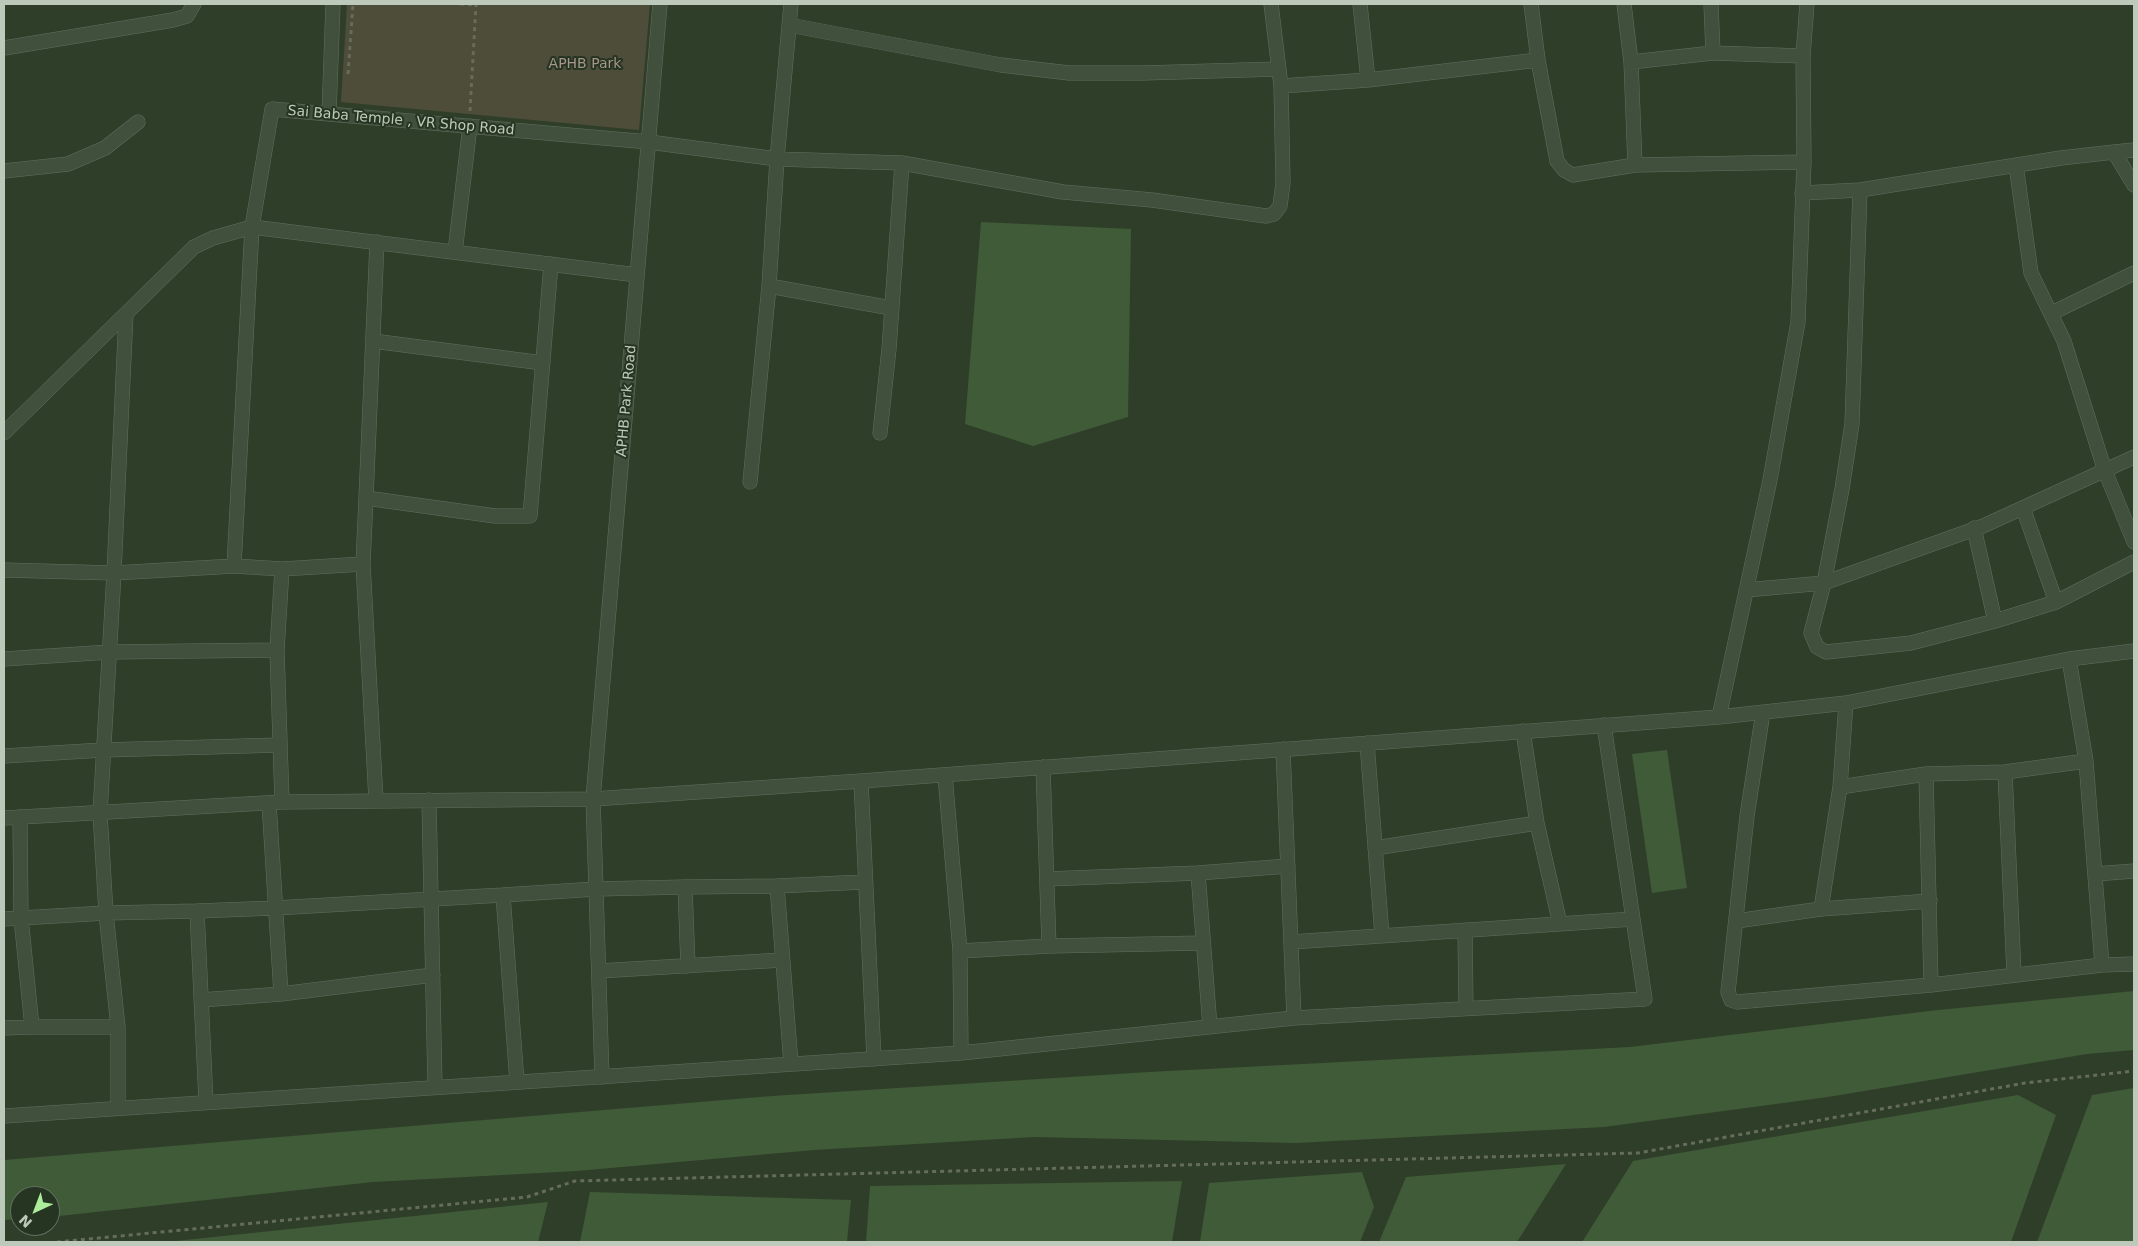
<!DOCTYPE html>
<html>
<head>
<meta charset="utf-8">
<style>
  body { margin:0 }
  #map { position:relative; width:2138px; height:1246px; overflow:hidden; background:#2f3e29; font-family:"DejaVu Sans",sans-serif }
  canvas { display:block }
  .frame { position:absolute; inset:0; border:5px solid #bdc9ba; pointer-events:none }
  .north { position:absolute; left:10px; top:1186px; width:50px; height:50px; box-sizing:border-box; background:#263422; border:1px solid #62705f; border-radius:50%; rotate:223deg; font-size:14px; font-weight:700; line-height:20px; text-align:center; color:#bdc9ba }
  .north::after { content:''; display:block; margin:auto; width:18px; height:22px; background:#adec9c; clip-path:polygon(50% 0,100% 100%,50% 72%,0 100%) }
</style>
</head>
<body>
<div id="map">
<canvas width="2138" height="1246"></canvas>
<div class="frame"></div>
<div class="north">N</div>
</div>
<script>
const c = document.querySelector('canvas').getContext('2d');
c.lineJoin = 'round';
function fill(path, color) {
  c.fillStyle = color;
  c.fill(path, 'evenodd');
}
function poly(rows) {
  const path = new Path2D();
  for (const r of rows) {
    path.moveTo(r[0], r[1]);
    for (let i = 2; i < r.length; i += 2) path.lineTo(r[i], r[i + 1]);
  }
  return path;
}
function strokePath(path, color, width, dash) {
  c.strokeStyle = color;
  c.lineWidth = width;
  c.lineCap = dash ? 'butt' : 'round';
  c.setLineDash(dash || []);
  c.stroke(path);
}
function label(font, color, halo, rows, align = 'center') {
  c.font = font + ' "DejaVu Sans",sans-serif';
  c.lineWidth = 4;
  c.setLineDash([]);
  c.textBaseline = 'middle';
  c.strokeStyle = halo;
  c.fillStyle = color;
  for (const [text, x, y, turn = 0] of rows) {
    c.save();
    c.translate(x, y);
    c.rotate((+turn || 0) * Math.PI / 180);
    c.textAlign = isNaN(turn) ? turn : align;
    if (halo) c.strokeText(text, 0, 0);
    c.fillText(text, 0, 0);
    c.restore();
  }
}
fill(poly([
  [347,4,650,4,639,130,341,102]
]), '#4d4d3a');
fill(poly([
  [981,222,1131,229,1128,417,1033,446,965,424],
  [1667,750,1687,888,1652,893,1632,754],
  [2134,991,2134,1050,2087,1054,1828,1097,1604,1127,1296,1143,1035,1137,814,1150,577,1171,373,1182,50,1217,50,1196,20,1196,20,1219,4,1220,4,1160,772,1096,1149,1072,1630,1047,1938,1010],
  [2134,1088,2134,1242,2037,1242,2092,1095],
  [2018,1095,2056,1115,2011,1242,1582,1242,1633,1161],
  [1566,1164,1517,1242,1379,1242,1406,1177],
  [1362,1172,1374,1207,1360,1242,1200,1242,1209,1183],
  [1182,1181,1172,1242,866,1242,870,1186],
  [590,1192,851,1200,847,1242,580,1242],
  [548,1202,538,1242,166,1242]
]), '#405b38');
const minor = poly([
  [660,4,593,799,596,889,685,887,688,966],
  [791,4,777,159,902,163,889,349,880,433],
  [1360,4,1368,80,1538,60,1557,161,1564,170,1573,175,1635,165,1804,162],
  [1531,4,1538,60],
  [1624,4,1631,62,1635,165],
  [1711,4,1713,53],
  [789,25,1001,65,1069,73,1143,73,1279,69],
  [4,48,173,20,187,16,194,4],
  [1631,62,1713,53,1803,56],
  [1281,86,1368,80],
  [329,114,333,4],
  [2114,152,2134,150],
  [902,163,1063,192,1152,200,1266,216,1274,214,1280,206,1283,183,1281,86,1271,4],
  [2016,165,2031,273,2064,341,2105,471,2134,542],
  [4,171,68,164,105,148,138,122],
  [1802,193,1860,190,2061,158,2114,152,2134,185],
  [455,252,470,126],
  [2052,313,2134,273],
  [373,341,543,363],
  [4,433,194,247,213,238,252,227,272,109,649,142,777,159,769,286],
  [2134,457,1983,526,1824,583,1811,633,1817,647,1826,652,1911,643,1995,621,2056,602,2134,562],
  [750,482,769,286,891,308],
  [366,498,377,242],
  [2023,508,2056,602],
  [1974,528,1995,621],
  [282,569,363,564],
  [4,570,114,573,234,566],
  [1746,590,1824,583,1842,489,1852,424,1860,190],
  [4,659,109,652,277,650],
  [2069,659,2086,761],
  [1763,712,1747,816,1728,992,1731,1000,1737,1002,1931,985,2102,965,2134,964],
  [1719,717,1770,480,1798,322,1804,162,1803,56,1807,4],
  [1523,731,1537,823,1560,924],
  [1367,743,1382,936],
  [1283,749,1294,1018],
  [4,756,103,750,280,745],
  [1043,767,1049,946,1203,943],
  [2005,772,2086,761,2102,965],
  [1926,774,2005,772,2014,974],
  [945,775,960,951,961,1053],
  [861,781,874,1059],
  [1840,787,1926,774,1931,985],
  [376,800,363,564,366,498,495,516,530,516,551,264],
  [429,800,435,1087],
  [282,802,277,650,282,569,234,566,252,227,637,275],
  [269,803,281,994,433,975],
  [4,818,282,802,593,799,861,781,1719,717,1846,703,2069,659,2134,651],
  [1375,848,1537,823],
  [2095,874,2134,871],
  [1047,879,1198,873],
  [685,887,777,886],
  [1821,909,1840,787,1846,703],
  [197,911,275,908,503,895],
  [4,919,106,913,197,911,206,1102],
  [1736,921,1821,909,1930,901],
  [1465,930,1466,1008],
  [1291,942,1633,919],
  [960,951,1049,946],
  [599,971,782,960],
  [201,1000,281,994],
  [32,1027,118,1027],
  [1210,1027,1198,873,1288,866],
  [4,1028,32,1027,21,918,20,817],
  [791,1064,777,886,864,882],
  [517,1082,503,895,596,889,602,1077],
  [118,1108,118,1027,106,913,100,813,114,573,126,314],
  [4,1116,961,1053,1294,1018,1645,999,1604,725]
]);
strokePath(minor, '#626f5e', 15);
strokePath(poly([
  [460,4,476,5],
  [348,74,353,4],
  [470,111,476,4],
  [57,1242,527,1197,575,1181,1638,1153,2025,1083,2134,1071]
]), '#666c59', 3, [4, 4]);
strokePath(minor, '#414f3d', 14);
label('14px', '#a79589', '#263422', [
  ["APHB Park",585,64]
]);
label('14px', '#bdc9ba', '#263422', [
  ["Sai Baba Temple , VR Shop Road",401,121,5],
  ["APHB Park Road",627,401,-85]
]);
</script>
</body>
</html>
